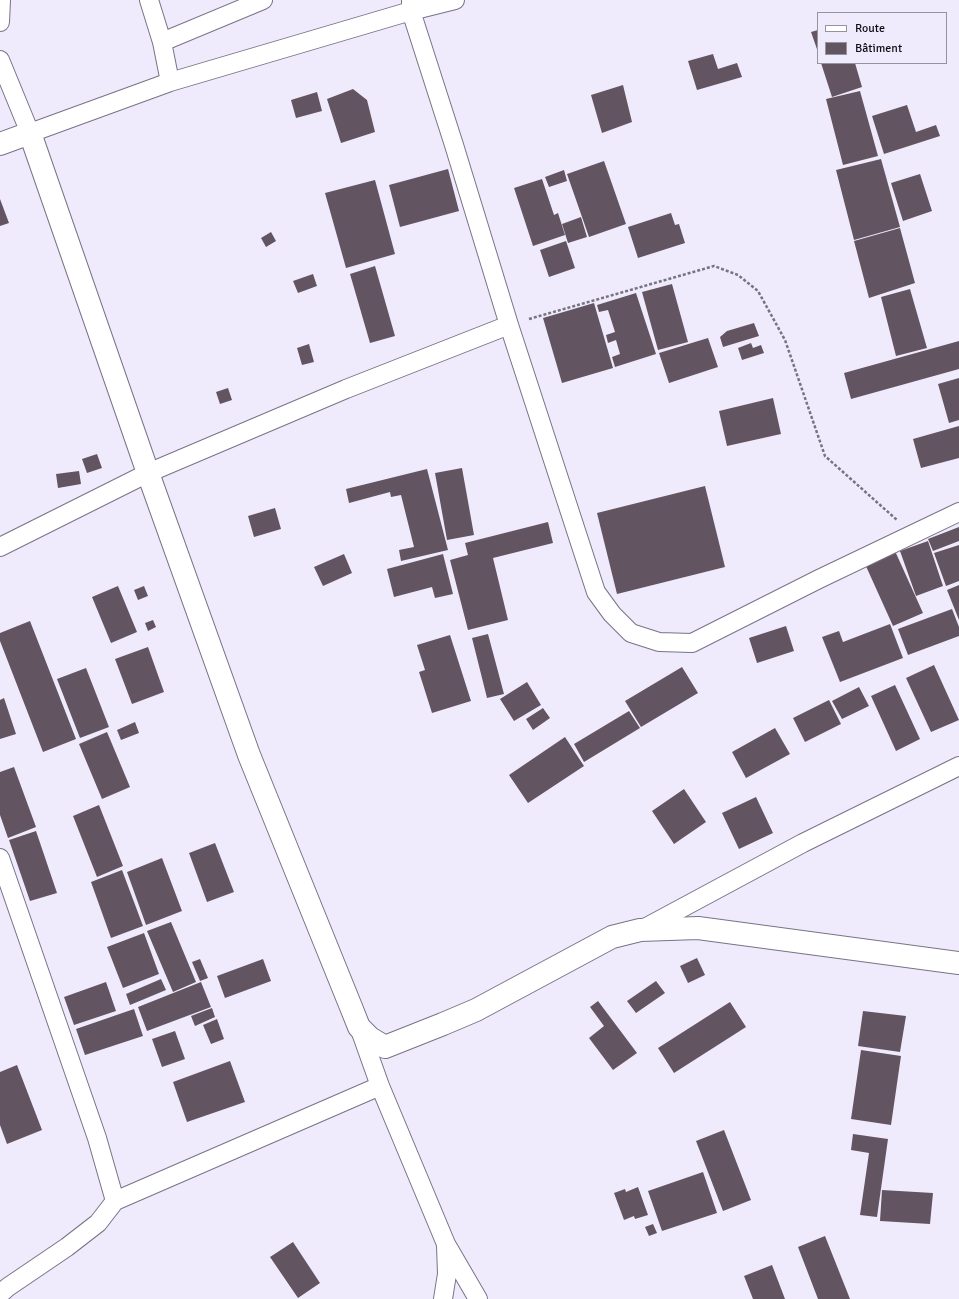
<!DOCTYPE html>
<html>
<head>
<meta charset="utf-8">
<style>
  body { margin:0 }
  #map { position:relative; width:959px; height:1299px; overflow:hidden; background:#f0ebfc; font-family:Signika,sans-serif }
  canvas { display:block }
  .legend { position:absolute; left:817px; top:12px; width:130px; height:52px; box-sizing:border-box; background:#f0ebfc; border:1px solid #9693a0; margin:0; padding:5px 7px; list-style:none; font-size:12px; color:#100e15 }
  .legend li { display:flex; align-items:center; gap:8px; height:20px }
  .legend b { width:20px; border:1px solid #9693a0 }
</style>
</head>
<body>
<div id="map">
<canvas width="959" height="1299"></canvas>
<ul class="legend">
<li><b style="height:5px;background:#fff"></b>Route</li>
<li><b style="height:11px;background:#635462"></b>Bâtiment</li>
</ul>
</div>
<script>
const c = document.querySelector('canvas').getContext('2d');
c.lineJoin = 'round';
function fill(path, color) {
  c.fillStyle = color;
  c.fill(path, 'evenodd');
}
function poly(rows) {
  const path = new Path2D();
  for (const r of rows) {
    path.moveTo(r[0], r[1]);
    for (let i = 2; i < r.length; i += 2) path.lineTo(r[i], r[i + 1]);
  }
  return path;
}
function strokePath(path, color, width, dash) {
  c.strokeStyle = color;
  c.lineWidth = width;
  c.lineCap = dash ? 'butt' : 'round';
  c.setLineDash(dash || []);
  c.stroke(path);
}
fill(poly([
  [818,30,818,52,811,32],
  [713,54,718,69,737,63,742,77,697,90,688,61],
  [821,63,855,63,862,87,832,97],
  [623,85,632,122,602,133,591,95],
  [353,89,367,100,375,132,341,143,327,99],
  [860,91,878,156,843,165,826,99],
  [317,92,322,111,296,118,291,100],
  [907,105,916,132,936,125,940,136,884,154,872,116],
  [881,159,900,227,854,240,836,170],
  [604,161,626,224,589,237,567,174],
  [448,169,459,211,400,227,389,185],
  [564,170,567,181,549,187,545,177],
  [920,174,932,211,903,221,891,183],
  [542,179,554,215,558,213,565,235,533,246,514,188],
  [375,180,395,254,346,268,325,193],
  [0,199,9,223,0,226],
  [671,213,675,225,679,224,685,243,638,258,628,227],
  [581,217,587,237,568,243,562,224],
  [900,228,915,283,869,298,854,241],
  [271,232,276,241,266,247,261,238],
  [566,241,575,268,549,277,540,250],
  [375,266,395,336,370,343,350,274],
  [313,274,317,286,298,293,293,281],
  [672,284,688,342,658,350,642,292],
  [910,289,927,348,896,356,881,297],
  [636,293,656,354,615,367,612,357,620,354,616,340,608,343,606,335,615,332,608,310,599,312,597,305],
  [594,303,613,368,562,383,543,318],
  [754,323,759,336,723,347,720,337,727,331],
  [708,338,718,367,669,383,659,353],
  [959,341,959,369,851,399,844,373],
  [751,343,753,348,761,345,764,353,742,360,738,348],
  [309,344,314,362,302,365,297,348],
  [959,378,959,420,949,423,938,384],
  [228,388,232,400,220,404,216,392],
  [773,398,781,434,727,446,719,411],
  [959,426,959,458,921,468,913,439],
  [97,454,102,468,87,473,82,459],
  [462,468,474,535,447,540,435,473],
  [427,469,448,550,401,561,399,550,414,547,401,495,391,497,390,492,349,503,346,489],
  [79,471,81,484,58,488,56,474],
  [705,486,725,567,617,594,597,513],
  [275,508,281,529,254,537,248,516],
  [548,522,553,543,493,558,508,620,468,630,450,560,468,555,465,543],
  [959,527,959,541,933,551,928,539],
  [928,541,943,586,916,596,900,551],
  [959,545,959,581,946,586,934,553],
  [895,551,923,613,893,626,865,564],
  [344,554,352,573,323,586,314,567],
  [443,554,453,594,435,598,432,587,394,597,387,569],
  [959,585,959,620,947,590],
  [118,586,137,632,111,643,92,597],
  [144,586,148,596,138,600,134,590],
  [952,609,959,627,959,636,908,655,898,629],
  [153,620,156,627,148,631,145,623],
  [30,621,76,739,43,752,0,641,0,633],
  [890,624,903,658,840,682,822,637,839,631,843,642],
  [786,626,794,651,757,663,749,638],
  [488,634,504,694,487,698,472,638],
  [450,635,471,701,432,713,419,672,425,670,417,645],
  [148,647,164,692,132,704,115,659],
  [934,665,959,720,931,732,906,678],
  [682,667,698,693,641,727,625,701],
  [86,668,109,727,80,738,57,679],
  [527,682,541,705,514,721,500,699],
  [895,685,920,739,896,751,871,696],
  [859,687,869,706,842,719,832,701],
  [4,698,16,734,0,739,0,700],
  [829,700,841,724,805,742,793,718],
  [543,708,550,718,533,730,526,719],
  [629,711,640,728,584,762,574,744],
  [135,722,139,733,121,740,117,730],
  [775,728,790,754,746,778,732,752],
  [107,732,130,787,102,799,79,744],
  [565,737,584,766,528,803,509,775],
  [14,767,36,827,8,838,0,815,0,772],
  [684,789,706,822,674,844,652,811],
  [756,797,773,833,739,849,722,813],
  [99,805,123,866,97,877,73,816],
  [36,831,57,893,30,901,9,840],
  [215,843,234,892,207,902,189,853],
  [162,858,182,911,146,925,127,872],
  [122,870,143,926,111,938,91,882],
  [171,922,196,982,173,992,147,931],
  [144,933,159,974,123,988,107,947],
  [697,958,705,975,688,983,680,966],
  [200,959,208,978,200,981,192,962],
  [263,959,271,981,225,998,217,976],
  [161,979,166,990,130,1005,126,994],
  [656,981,665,993,636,1013,627,1001],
  [106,982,116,1011,74,1025,64,997],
  [201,982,211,1007,147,1031,138,1007],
  [598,1001,637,1053,613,1070,589,1038,604,1026,590,1007],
  [730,1002,746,1027,674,1073,658,1048],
  [212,1008,215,1017,195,1026,191,1016],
  [134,1009,143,1036,85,1055,76,1029],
  [863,1011,906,1016,900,1052,858,1046],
  [217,1019,224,1039,211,1044,203,1025],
  [175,1031,185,1059,162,1067,152,1039],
  [861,1050,901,1056,891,1125,851,1119],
  [230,1061,245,1102,187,1122,173,1082],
  [17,1065,42,1130,7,1144,0,1125,0,1072],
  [724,1130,751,1200,723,1211,696,1141],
  [853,1134,888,1139,877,1217,860,1215,869,1153,851,1150],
  [703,1172,717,1213,662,1231,648,1191],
  [638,1187,648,1215,635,1219,634,1216,624,1220,614,1193,625,1189,626,1192],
  [882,1190,933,1193,930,1224,880,1221],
  [653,1224,657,1233,649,1236,645,1227],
  [825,1236,850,1299,818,1299,798,1247],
  [293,1242,320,1283,298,1298,270,1257],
  [772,1265,785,1299,753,1299,744,1276]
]), '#635462');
const street = poly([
  [149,0,162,42,170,82],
  [411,0,411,11,454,145,509,325,596,592,612,614,631,633,659,642,692,643,819,579,959,512],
  [0,22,1,0],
  [162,42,263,0],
  [0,60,30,133,170,82,411,11,455,0],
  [0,547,148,473,346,389,509,325],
  [0,858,97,1138,115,1201,98,1223,67,1247,8,1287,0,1294],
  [641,930,803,843,959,766],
  [359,1027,380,1086,446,1244,478,1299],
  [115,1201,380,1086],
  [443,1299,447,1274,446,1246]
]);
const secondary = poly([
  [0,144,30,133,148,473,249,755,351,1007,359,1027,370,1038,385,1047,443,1024,476,1010,612,937,640,930,698,928,959,963]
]);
strokePath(street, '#787385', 20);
strokePath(secondary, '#787385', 24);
strokePath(poly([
  [529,319,714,266,738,275,758,291,785,340,825,456,897,520]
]), '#76737e', 2.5, [3, 2]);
strokePath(street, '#fff', 18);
strokePath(secondary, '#fff', 22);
</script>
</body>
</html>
